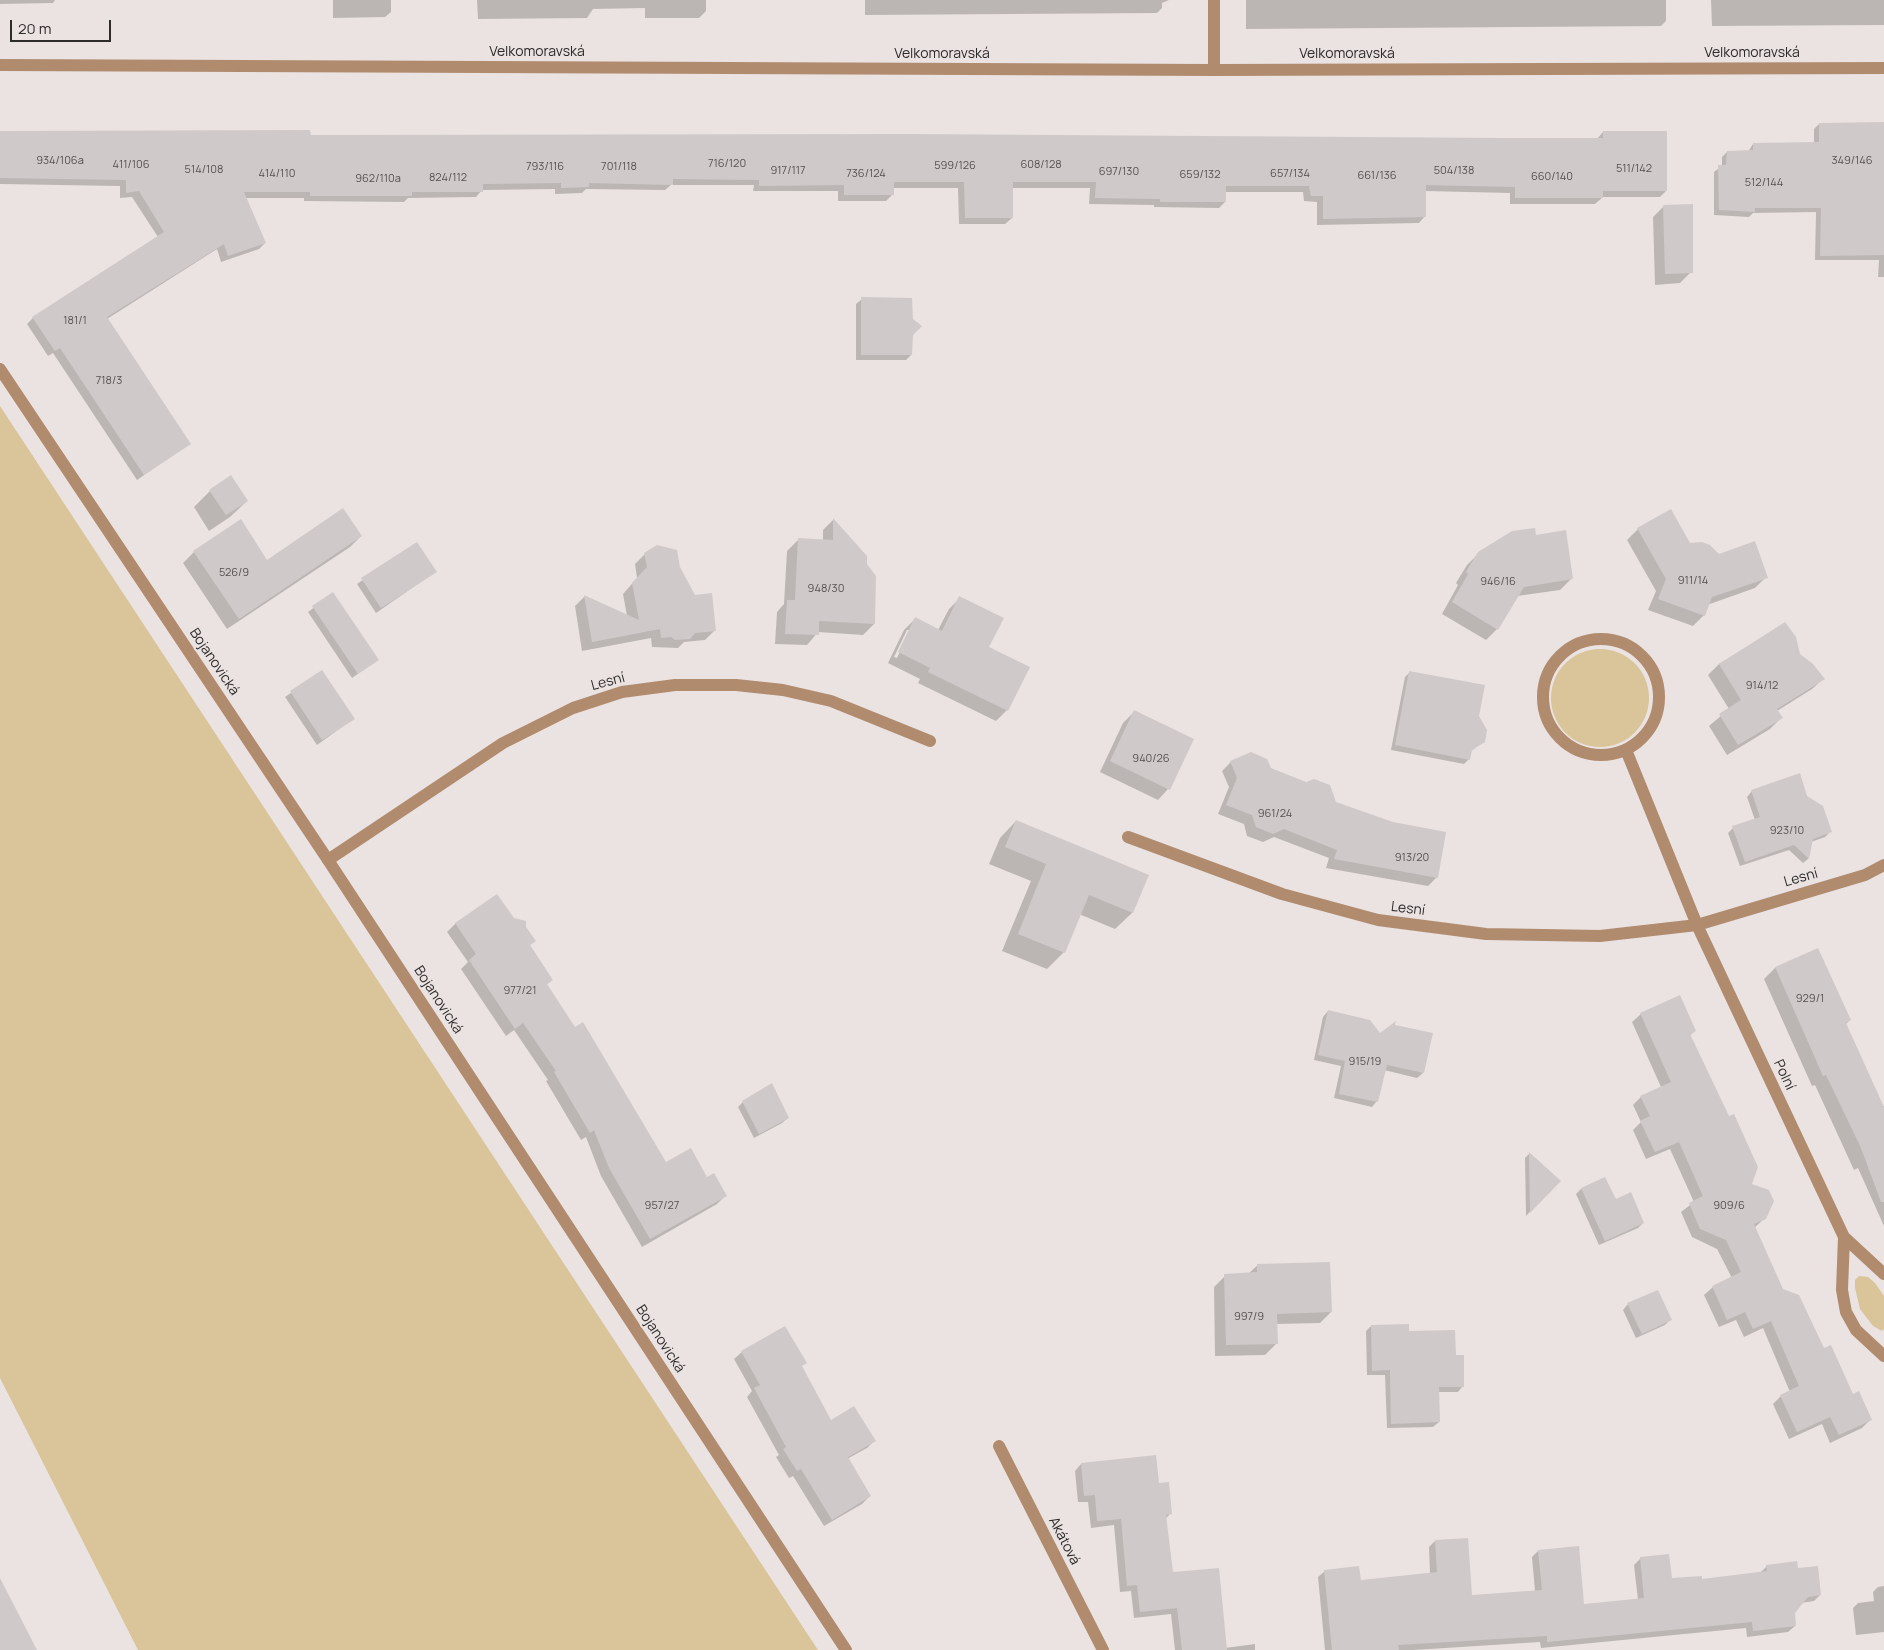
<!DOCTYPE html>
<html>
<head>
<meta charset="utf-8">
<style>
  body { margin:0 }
  #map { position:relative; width:1884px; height:1650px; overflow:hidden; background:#eae3e2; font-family:Manrope,sans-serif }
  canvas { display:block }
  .scale { position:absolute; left:10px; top:20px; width:101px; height:22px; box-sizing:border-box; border:2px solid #2d2a2a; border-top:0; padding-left:6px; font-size:15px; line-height:18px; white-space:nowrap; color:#2d2a2a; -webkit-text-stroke:4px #eae3e2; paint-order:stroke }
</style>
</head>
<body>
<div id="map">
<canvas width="1884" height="1650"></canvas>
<div class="scale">20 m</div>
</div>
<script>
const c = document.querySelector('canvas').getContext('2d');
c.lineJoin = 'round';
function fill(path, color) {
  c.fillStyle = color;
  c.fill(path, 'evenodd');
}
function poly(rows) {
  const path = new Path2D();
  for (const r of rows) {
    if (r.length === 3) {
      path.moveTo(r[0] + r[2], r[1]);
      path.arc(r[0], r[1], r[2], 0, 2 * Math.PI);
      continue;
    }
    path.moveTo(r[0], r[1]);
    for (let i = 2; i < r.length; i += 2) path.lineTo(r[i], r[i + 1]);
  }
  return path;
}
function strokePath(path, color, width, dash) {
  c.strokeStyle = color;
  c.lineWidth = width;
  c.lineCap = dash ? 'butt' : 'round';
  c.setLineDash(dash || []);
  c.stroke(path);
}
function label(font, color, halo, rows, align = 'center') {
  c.font = font + ' Manrope,sans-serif';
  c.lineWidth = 4;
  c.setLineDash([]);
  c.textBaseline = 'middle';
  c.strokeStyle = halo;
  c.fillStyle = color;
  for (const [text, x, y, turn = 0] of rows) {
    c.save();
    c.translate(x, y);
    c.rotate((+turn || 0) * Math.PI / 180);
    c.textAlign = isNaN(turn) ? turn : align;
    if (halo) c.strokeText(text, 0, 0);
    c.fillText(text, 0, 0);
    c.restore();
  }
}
fill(poly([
  [0,406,818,1650,138,1650,0,1378],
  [1600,698,49],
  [1859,1276,1868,1277,1875,1283,1884,1296,1884,1329,1882,1331,1873,1326,1860,1309,1855,1288,1855,1280]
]), '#dac49a');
fill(poly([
  [0,0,55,0,53,3,0,4],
  [333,0,391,0,391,12,385,17,333,18],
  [477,0,706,0,706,11,699,18,645,18,645,8,593,9,587,18,478,19],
  [865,0,1169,0,1162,3,1162,8,1157,13,865,15],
  [1246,0,1666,0,1666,21,1661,26,1246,29],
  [1711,0,1884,0,1884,25,1712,26],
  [1884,123,1884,277,1878,277,1879,260,1815,260,1816,212,1753,213,1749,217,1714,215,1714,172,1722,166,1722,157,1727,152,1748,152,1753,144,1814,144,1814,129,1819,124],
  [1603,132,1666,191,1660,197,1603,197,1595,204,1510,204,1510,193,1425,191,1425,216,1419,223,1317,225,1317,202,1304,201,1303,192,1225,192,1225,202,1219,208,1154,207,1154,205,1089,204,1090,188,1012,188,1012,218,1005,224,959,224,958,188,893,188,893,194,886,201,838,201,838,191,753,191,754,185,671,185,665,190,586,189,582,193,555,194,555,189,482,190,476,197,408,198,404,202,304,201,304,198,246,198,265,243,259,249,221,262,217,249,107,319,189,444,137,480,53,353,48,356,27,324,33,318,158,237,132,197,120,198,120,186,0,184,0,133,309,136,1597,139],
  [1664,206,1691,272,1680,283,1655,285,1653,217],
  [862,299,912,335,911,355,906,360,856,360,856,304],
  [210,491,247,501,230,517,209,531,194,507],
  [833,520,874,624,863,635,818,632,807,645,775,644,777,612,784,604,787,551,798,540,823,541,823,530],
  [1638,529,1718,555,1766,577,1755,588,1707,605,1704,615,1693,626,1648,610,1656,591,1627,540],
  [361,536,350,547,227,629,183,563,194,552,267,561],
  [416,543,435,572,376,613,357,584],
  [1479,553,1571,579,1560,590,1517,596,1497,629,1486,640,1442,614,1458,585,1456,583,1467,565],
  [645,554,679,568,715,630,705,640,684,642,678,648,652,647,651,638,582,651,575,606,584,597,627,616,623,594,637,578,635,564],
  [332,594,377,660,352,678,308,612],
  [960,598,988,648,1007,710,996,721,918,683,920,679,888,663,904,630,915,619,938,630,949,609],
  [907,630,910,630,897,658,894,657],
  [1785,624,1799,654,1823,679,1812,689,1777,711,1781,718,1770,729,1727,755,1709,726,1729,709,1708,675,1719,664],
  [322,671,353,719,317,745,285,697],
  [1410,672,1477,716,1484,741,1470,752,1469,759,1464,764,1391,750,1405,677],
  [1134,712,1168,789,1158,800,1100,772,1123,723],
  [1231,762,1270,769,1335,803,1437,877,1428,886,1326,868,1329,858,1274,837,1263,842,1247,836,1244,824,1218,814,1229,787,1222,771],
  [1752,791,1806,797,1830,832,1825,837,1811,842,1808,859,1803,863,1789,850,1740,866,1728,833,1733,828,1755,820,1747,797],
  [1016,821,1147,875,1132,913,1115,929,1079,914,1064,952,1047,969,1002,951,1031,881,989,864,1000,838],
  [513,919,525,927,534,941,529,946,552,980,546,985,666,1164,707,1179,725,1196,717,1204,642,1247,601,1176,586,1137,581,1140,546,1081,548,1080,514,1030,506,1036,461,969,468,962,447,932,456,923],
  [1818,949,1850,1020,1845,1025,1882,1107,1884,1106,1884,1226,1858,1168,1854,1170,1815,1085,1812,1086,1764,979,1775,968],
  [1328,1011,1379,1035,1423,1073,1417,1078,1384,1070,1377,1101,1372,1107,1334,1098,1341,1066,1314,1060,1323,1017],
  [1641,1014,1695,1031,1690,1035,1765,1218,1754,1228,1783,1290,1870,1420,1862,1428,1830,1443,1822,1424,1789,1439,1773,1404,1781,1396,1790,1392,1763,1328,1744,1337,1736,1320,1719,1327,1704,1295,1713,1287,1732,1278,1717,1249,1692,1237,1681,1212,1694,1202,1670,1149,1646,1159,1633,1130,1641,1122,1633,1105,1641,1097,1661,1087,1632,1022],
  [743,1102,788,1118,782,1123,754,1138,738,1107],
  [1529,1154,1559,1181,1526,1216,1525,1158],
  [1605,1179,1615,1201,1643,1223,1638,1228,1599,1245,1576,1194,1581,1189],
  [1258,1265,1331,1312,1320,1323,1276,1324,1276,1344,1265,1355,1215,1356,1214,1287,1225,1276,1248,1274],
  [1628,1304,1670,1320,1665,1325,1636,1338,1623,1310],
  [1371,1326,1408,1332,1455,1357,1463,1386,1458,1392,1438,1392,1439,1422,1433,1427,1387,1428,1385,1375,1367,1375,1366,1331],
  [742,1352,831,1421,874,1441,867,1448,847,1459,870,1496,862,1504,824,1526,793,1476,789,1478,776,1457,779,1455,747,1397,752,1391,734,1359],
  [1081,1464,1158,1485,1171,1513,1165,1519,1172,1573,1225,1648,1255,1644,1255,1650,1175,1650,1171,1614,1134,1618,1131,1591,1120,1592,1114,1525,1091,1528,1088,1502,1078,1502,1075,1471],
  [1435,1541,1470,1596,1535,1591,1532,1557,1538,1551,1583,1605,1638,1600,1634,1565,1641,1558,1671,1580,1701,1581,1760,1573,1767,1566,1797,1569,1820,1595,1814,1601,1801,1603,1793,1612,1795,1626,1788,1632,1747,1637,1746,1628,1541,1648,1540,1642,1414,1650,1325,1650,1318,1577,1325,1571,1360,1581,1430,1574,1429,1547],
  [1884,1586,1884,1632,1856,1635,1853,1608,1858,1603,1874,1601,1873,1592,1878,1587]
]), '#0003');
fill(poly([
  [1884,122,1884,255,1820,256,1821,208,1755,208,1755,212,1719,210,1718,165,1726,165,1727,151,1753,150,1753,143,1819,142,1819,123],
  [310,130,311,135,906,134,1506,138,1603,138,1603,131,1667,131,1667,191,1603,191,1603,198,1515,198,1515,187,1426,185,1426,217,1323,219,1323,196,1311,196,1309,186,1226,186,1226,202,1160,202,1160,199,1095,198,1096,182,1013,182,1013,218,965,218,964,182,894,182,894,195,844,195,844,185,759,186,759,180,673,179,673,185,589,183,589,187,561,188,561,183,483,184,483,192,412,192,412,196,310,196,310,192,244,192,266,243,228,256,224,244,107,317,191,444,144,475,60,348,55,351,32,317,164,232,139,191,126,193,126,180,0,178,0,131],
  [1693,204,1693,273,1665,274,1663,205],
  [861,297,912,298,913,319,922,326,913,335,912,355,861,355],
  [231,475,248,501,226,515,209,490],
  [343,508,362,536,239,619,193,551,241,519,267,560],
  [1671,509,1690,543,1702,542,1710,545,1719,554,1755,541,1768,578,1712,597,1705,616,1658,599,1666,579,1637,528],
  [833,518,867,556,867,564,876,576,875,624,819,621,819,635,785,634,787,600,795,600,798,538,833,540],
  [1535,528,1536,535,1566,530,1573,579,1524,587,1498,630,1452,602,1468,574,1466,572,1478,552,1512,531],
  [417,542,437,572,381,608,361,578],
  [657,545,677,550,680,567,695,595,712,593,716,631,695,633,690,639,675,640,671,637,661,638,660,629,592,642,584,595,639,620,632,583,647,567,644,553],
  [333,592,379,660,358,674,312,606],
  [959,596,1004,618,989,647,1030,667,1008,711,928,672,930,668,898,652,915,617,942,631],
  [1785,622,1796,637,1800,654,1813,664,1825,679,1777,709,1783,718,1738,745,1719,714,1741,700,1719,664],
  [322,670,355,719,322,740,290,691],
  [1409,671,1485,685,1479,716,1487,730,1485,742,1472,750,1470,760,1395,745],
  [1134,710,1194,739,1170,790,1110,761],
  [1251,752,1267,759,1271,768,1306,782,1314,779,1330,785,1336,802,1393,822,1446,832,1438,878,1334,859,1337,850,1284,829,1273,834,1256,827,1252,815,1226,805,1237,778,1230,761],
  [1800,773,1807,796,1823,806,1832,832,1813,839,1809,859,1794,845,1745,862,1732,826,1760,817,1751,790],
  [1016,820,1149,875,1133,913,1089,895,1065,953,1018,934,1046,864,1005,847],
  [497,894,514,918,526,921,526,927,536,941,530,945,553,980,547,984,575,1027,583,1022,666,1162,691,1148,707,1177,714,1173,727,1196,650,1239,609,1168,594,1130,590,1133,554,1072,556,1071,523,1023,515,1029,469,960,476,954,455,923],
  [1818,948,1851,1020,1846,1023,1884,1107,1884,1202,1881,1202,1861,1148,1826,1075,1823,1076,1775,967],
  [1680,995,1696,1031,1690,1034,1729,1116,1734,1114,1758,1167,1752,1184,1769,1190,1774,1201,1766,1219,1754,1224,1783,1289,1799,1295,1824,1348,1831,1345,1853,1394,1859,1391,1872,1420,1839,1435,1830,1417,1797,1432,1780,1395,1799,1386,1771,1321,1753,1329,1745,1312,1727,1320,1712,1286,1741,1272,1726,1240,1700,1229,1689,1203,1703,1196,1679,1142,1655,1152,1640,1121,1650,1116,1640,1096,1671,1082,1640,1013],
  [1328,1010,1370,1020,1380,1033,1396,1021,1395,1025,1433,1033,1424,1073,1387,1065,1378,1102,1339,1094,1345,1061,1318,1055],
  [772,1083,789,1118,759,1134,742,1101],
  [1529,1152,1561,1181,1530,1213],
  [1605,1177,1616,1199,1631,1192,1644,1223,1605,1241,1581,1188],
  [1330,1262,1332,1312,1277,1314,1278,1344,1226,1345,1224,1274,1257,1272,1257,1264],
  [1658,1290,1672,1320,1642,1334,1627,1303],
  [1409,1324,1409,1331,1455,1330,1456,1355,1464,1355,1464,1387,1439,1387,1440,1422,1391,1424,1390,1370,1372,1371,1371,1325],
  [785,1326,807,1363,802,1366,831,1420,854,1406,876,1441,848,1457,871,1496,832,1520,801,1469,797,1471,783,1449,786,1447,754,1388,760,1385,741,1351],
  [1156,1455,1159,1483,1169,1482,1172,1514,1166,1515,1173,1572,1219,1568,1227,1650,1182,1650,1177,1608,1140,1612,1137,1585,1127,1586,1121,1519,1097,1521,1095,1495,1084,1496,1081,1463],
  [1468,1538,1472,1595,1542,1590,1538,1550,1579,1546,1584,1604,1644,1598,1640,1557,1669,1554,1672,1578,1702,1576,1702,1579,1767,1571,1766,1565,1797,1561,1798,1568,1818,1566,1821,1595,1808,1597,1795,1613,1796,1626,1753,1631,1752,1622,1547,1642,1547,1636,1398,1645,1399,1650,1332,1650,1324,1570,1359,1566,1361,1580,1437,1572,1435,1540],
  [0,1578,37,1650,0,1650]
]), '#d0c9ca');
strokePath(poly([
  [1214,0,1214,70],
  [1601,697,58],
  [1626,750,1697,925,1844,1237,1884,1274],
  [1128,837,1282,894,1378,920,1486,934,1600,936,1697,925,1865,875,1884,865],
  [328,860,503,743,573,708,622,692,675,685,736,685,783,690,831,701,930,741],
  [1844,1237,1842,1290,1846,1312,1856,1330,1884,1356],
  [999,1446,1103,1650]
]), '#b18b6e', 12);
strokePath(poly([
  [0,65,1214,70,1884,68],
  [0,369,328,860,846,1650]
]), '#b18b6e', 12);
label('11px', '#565252', null, [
  ["934/106a",60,161],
  ["349/146",1852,161],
  ["716/120",727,164],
  ["411/106",131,165],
  ["608/128",1041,165],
  ["599/126",955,166],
  ["793/116",545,167],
  ["701/118",619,167],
  ["511/142",1634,169],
  ["514/108",204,170],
  ["917/117",788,171],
  ["504/138",1454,171],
  ["697/130",1119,172],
  ["414/110",277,174],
  ["736/124",866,174],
  ["657/134",1290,174],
  ["659/132",1200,175],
  ["661/136",1377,176],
  ["660/140",1552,177],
  ["824/112",448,178],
  ["962/110a",378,179],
  ["512/144",1764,183],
  ["181/1",75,321],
  ["718/3",109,381],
  ["526/9",234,573],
  ["911/14",1693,581],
  ["946/16",1498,582],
  ["948/30",826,589],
  ["914/12",1762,686],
  ["940/26",1151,759],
  ["961/24",1275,814],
  ["923/10",1787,831],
  ["913/20",1412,858],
  ["977/21",520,991],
  ["929/1",1810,999],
  ["915/19",1365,1062],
  ["957/27",662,1206],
  ["909/6",1729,1206],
  ["997/9",1249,1317]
]);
label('14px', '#2d2a2a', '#eae3e2', [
  ["Velkomoravská",537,52],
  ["Velkomoravská",1752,53],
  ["Velkomoravská",942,54],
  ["Velkomoravská",1347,54],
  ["Bojanovická",214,662,56],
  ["Lesní",608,682,-15],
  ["Lesní",1801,878,-16],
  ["Lesní",1408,909,7],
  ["Bojanovická",438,1000,57],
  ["Polní",1784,1075,65],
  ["Bojanovická",660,1339,57],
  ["Akátová",1064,1541,63]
]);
</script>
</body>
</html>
